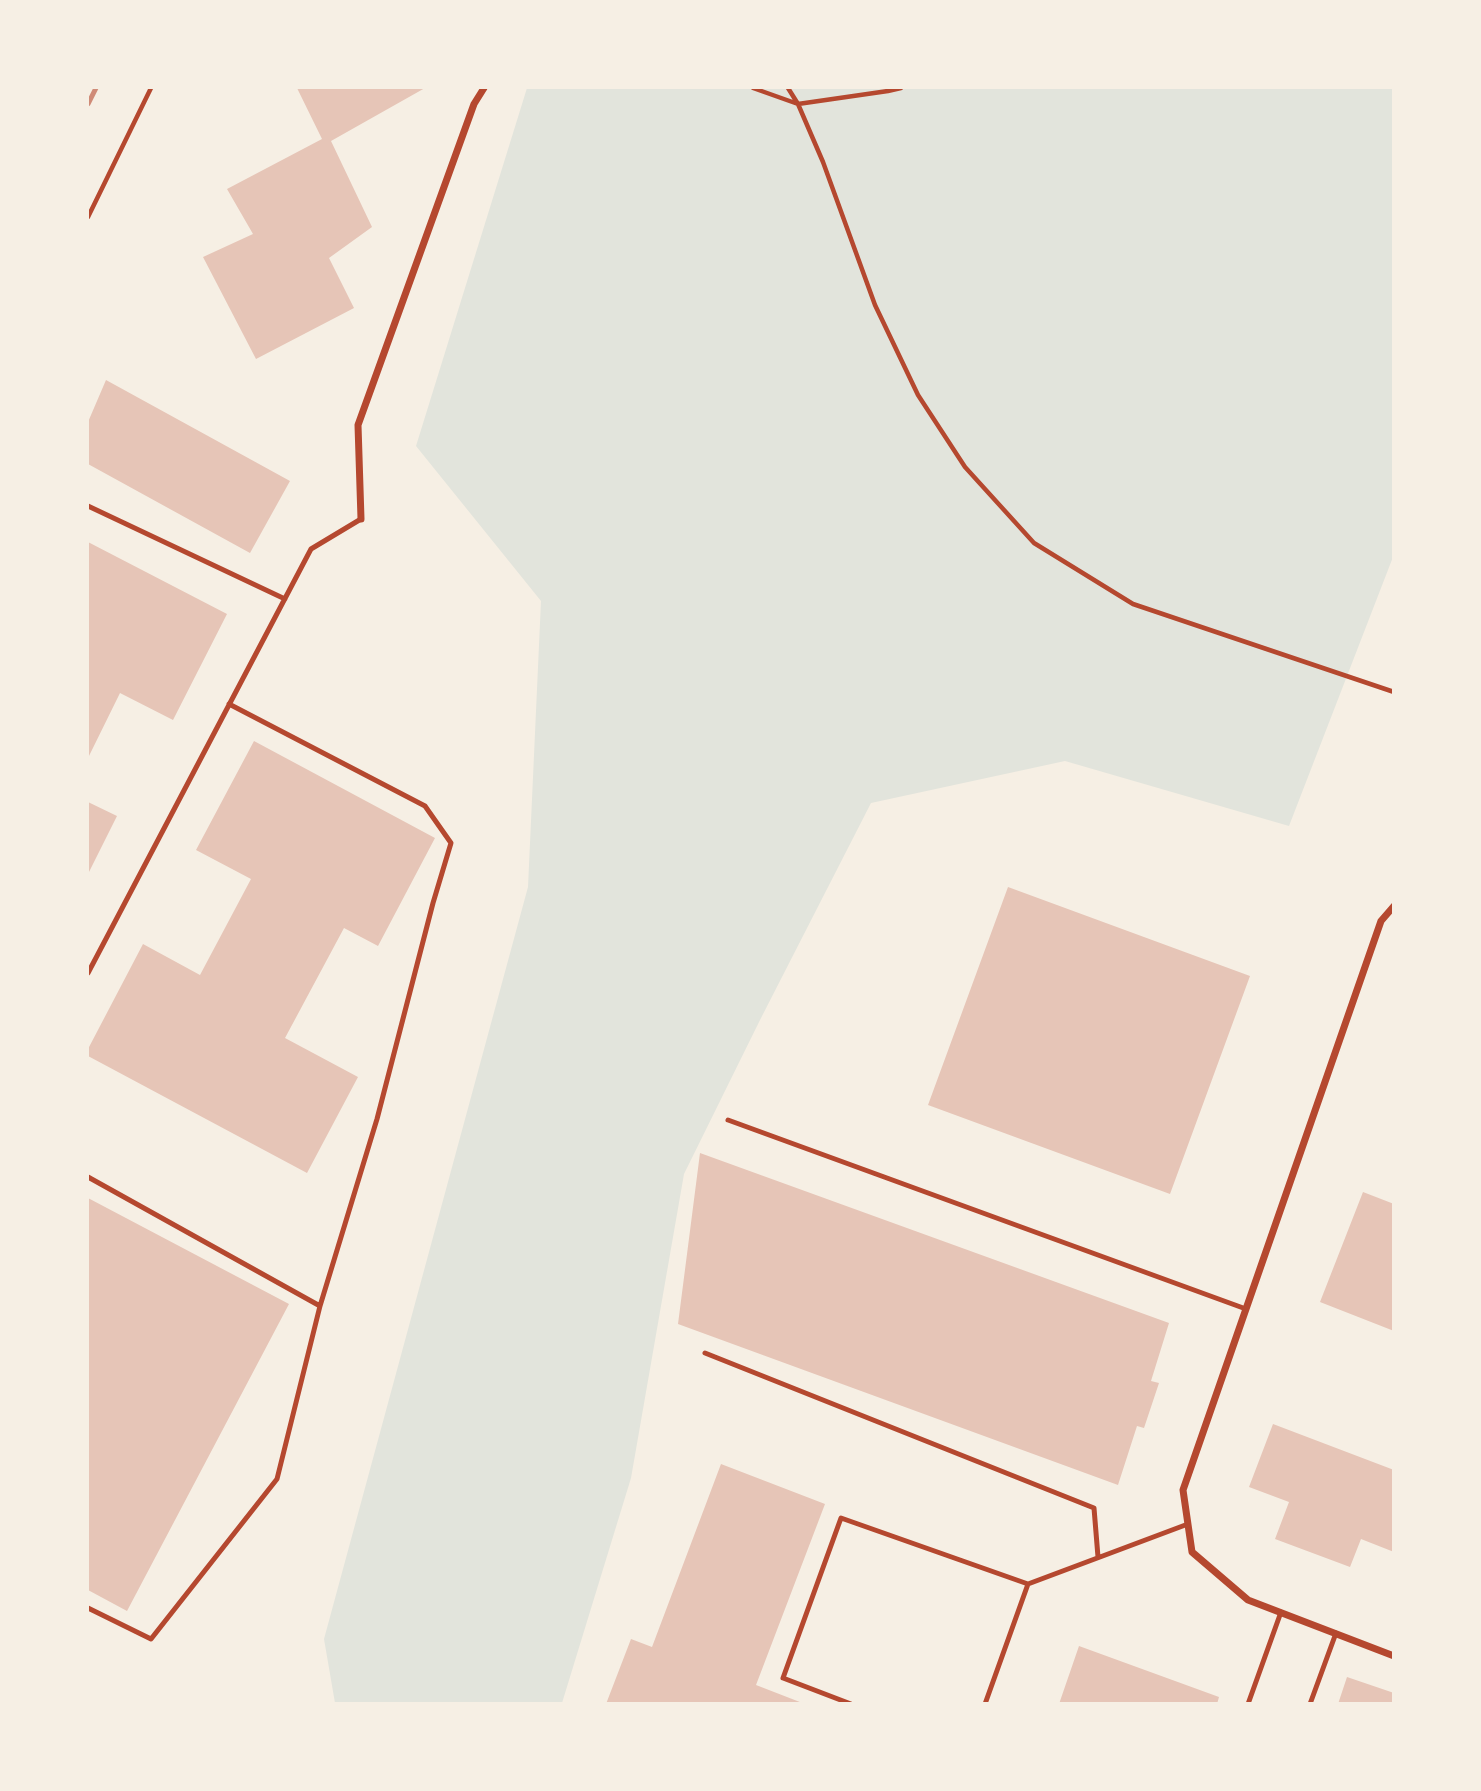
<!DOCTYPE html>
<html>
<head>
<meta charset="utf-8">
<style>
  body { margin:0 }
  #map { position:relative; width:1481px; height:1791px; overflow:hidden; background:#f6efe4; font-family:"Work Sans",sans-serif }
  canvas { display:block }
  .frame { position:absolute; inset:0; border:89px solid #f6efe4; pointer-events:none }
</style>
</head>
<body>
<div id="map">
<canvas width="1481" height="1791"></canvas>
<div class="frame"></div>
</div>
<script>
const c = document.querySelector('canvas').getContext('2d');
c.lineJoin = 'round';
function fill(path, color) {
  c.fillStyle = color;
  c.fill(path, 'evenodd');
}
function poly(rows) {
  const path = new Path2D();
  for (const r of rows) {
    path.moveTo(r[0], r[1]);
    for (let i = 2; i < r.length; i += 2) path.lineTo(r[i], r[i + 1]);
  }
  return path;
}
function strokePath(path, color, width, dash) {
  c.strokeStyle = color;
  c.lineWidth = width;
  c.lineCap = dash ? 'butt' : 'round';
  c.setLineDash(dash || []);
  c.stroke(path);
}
fill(poly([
  [527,88,1393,88,1393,557,1289,826,1065,761,871,803,760,1020,684,1174,631,1478,562,1703,335,1703,324,1639,528,887,541,601,416,446]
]), '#e2e4dc');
fill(poly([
  [297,88,425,88,331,141,372,227,329,258,354,308,256,359,203,257,253,234,227,189,322,139],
  [106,380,290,481,250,553,88,464,88,422],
  [88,542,227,614,173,720,120,693,88,758],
  [254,741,435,838,378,946,344,928,285,1038,358,1077,307,1173,88,1056,88,1049,143,944,200,975,251,879,196,850],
  [88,802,117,816,88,874],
  [1008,887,1250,976,1170,1194,928,1105],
  [700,1153,1169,1323,1151,1381,1159,1383,1144,1428,1137,1426,1118,1485,678,1324],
  [1363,1192,1394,1204,1394,1331,1320,1302],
  [88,1198,289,1304,127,1611,88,1590],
  [1273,1424,1394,1470,1394,1552,1361,1539,1350,1567,1275,1539,1289,1502,1249,1487],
  [721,1464,825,1504,756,1685,805,1704,606,1704,631,1639,652,1647],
  [1079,1646,1219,1697,1217,1704,1059,1704],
  [1347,1677,1394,1693,1394,1704,1338,1704]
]), '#e6c5b7');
strokePath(poly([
  [753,88,798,104,888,91,901,88],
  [788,88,798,104,823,162,875,305,918,395,965,467,1034,543,1133,604,1394,692],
  [88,217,151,88]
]), '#b5482f', 4.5);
strokePath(poly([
  [88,506,285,599],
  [88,973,311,549,361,519],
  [728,1120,1246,1309],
  [88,1177,320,1306],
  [705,1353,1094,1508,1098,1557],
  [88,1608,151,1639,277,1479,320,1306,377,1119,433,903,451,843,425,806,229,704],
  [851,1704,783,1678,841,1518,1028,1584,1188,1524],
  [985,1704,1028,1584],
  [1248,1704,1281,1612],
  [1310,1704,1336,1633]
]), '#b5482f', 5);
strokePath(poly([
  [361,519,358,425,474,104,484,88],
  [1394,906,1381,921,1183,1490,1192,1552,1248,1600,1394,1656]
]), '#b5482f', 7);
strokePath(poly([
  [88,104,96,88]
]), '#cf8b77', 5);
</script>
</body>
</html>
